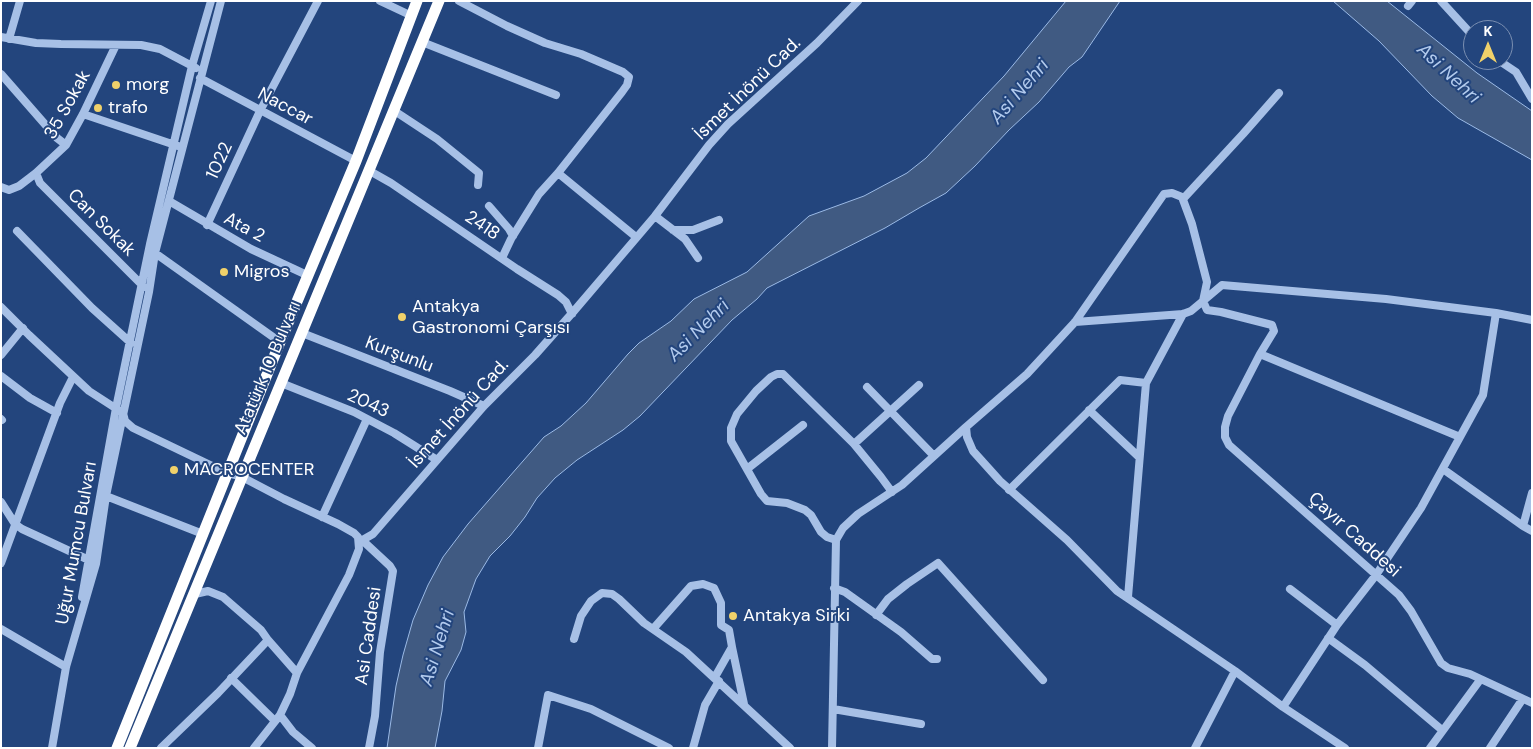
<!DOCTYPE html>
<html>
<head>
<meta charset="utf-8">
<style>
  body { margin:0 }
  #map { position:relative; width:1533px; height:749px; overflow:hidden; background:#23457d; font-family:"DM Sans",sans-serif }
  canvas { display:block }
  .frame { position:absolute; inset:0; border:2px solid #fff; pointer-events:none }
  .north { position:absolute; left:1463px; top:20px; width:50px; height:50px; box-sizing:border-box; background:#23457d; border:1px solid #7b8fb1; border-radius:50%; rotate:0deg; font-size:14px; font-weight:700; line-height:20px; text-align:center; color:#fff }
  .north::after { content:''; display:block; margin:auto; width:18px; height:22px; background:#f0d16a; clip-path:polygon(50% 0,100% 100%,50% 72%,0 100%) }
</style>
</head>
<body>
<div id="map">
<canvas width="1533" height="749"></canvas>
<div class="frame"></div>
<div class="north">K</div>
</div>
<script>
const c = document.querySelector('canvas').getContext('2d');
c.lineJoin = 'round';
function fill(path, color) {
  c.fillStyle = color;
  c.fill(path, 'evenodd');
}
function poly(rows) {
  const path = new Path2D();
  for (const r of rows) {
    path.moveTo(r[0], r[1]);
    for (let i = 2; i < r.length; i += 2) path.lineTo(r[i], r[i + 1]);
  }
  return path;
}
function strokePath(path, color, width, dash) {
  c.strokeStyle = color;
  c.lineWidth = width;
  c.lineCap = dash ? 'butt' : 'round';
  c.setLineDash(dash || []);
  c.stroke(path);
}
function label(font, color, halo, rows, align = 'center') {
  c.font = font + ' "DM Sans",sans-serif';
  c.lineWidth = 4;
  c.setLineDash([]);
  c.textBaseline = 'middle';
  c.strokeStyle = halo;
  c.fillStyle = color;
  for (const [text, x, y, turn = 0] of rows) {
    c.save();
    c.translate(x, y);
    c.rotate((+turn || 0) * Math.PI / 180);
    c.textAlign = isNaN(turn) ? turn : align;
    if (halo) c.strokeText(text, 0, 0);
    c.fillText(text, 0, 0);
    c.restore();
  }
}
const water = poly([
  [1066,1,1120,1,1082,57,1069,67,1039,102,1009,130,975,166,946,193,919,208,885,228,767,288,757,299,732,320,640,416,623,430,577,460,555,478,537,498,525,517,510,536,490,556,476,579,464,612,466,632,461,650,445,681,442,711,435,748,387,748,396,686,403,655,413,620,428,585,443,557,468,524,544,437,561,426,586,403,628,354,639,343,671,321,694,299,747,272,809,216,864,196,907,173,926,158,1004,76,1066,1],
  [1333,1,1387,1,1477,73,1532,111,1532,160,1458,118,1432,96,1379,41,1333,1]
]);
fill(water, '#405a82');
strokePath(water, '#9bbae6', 1);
strokePath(poly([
  [380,1,412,16],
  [459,1,507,26,545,43,581,54,623,72,629,77,627,85,622,92,558,173,539,194,511,239,502,258],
  [1441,1,1473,36],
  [1408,6,1412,1],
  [1,37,36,43,61,44,141,45,160,49,196,68],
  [9,39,20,1],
  [422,42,556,95],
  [1498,60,1516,72,1532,99],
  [1,74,57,138,66,145],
  [200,78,356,161],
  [393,110,437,139,479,173,478,185],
  [83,114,178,146],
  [368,170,391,183,517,269,558,295,566,302,572,314],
  [36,173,40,183,144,287],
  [558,173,636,237],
  [1,187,9,190,19,186,36,173,66,145,83,114,116,45],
  [1183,199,1243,134,1279,93],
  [169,201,251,249,309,276],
  [489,206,509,229,513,236],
  [655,216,685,239,698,258],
  [207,225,260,111,318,1],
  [673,230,693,230,719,220],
  [17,231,92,308,131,343],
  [155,253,280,342],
  [1,307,29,335,89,391,123,413,125,421,133,428,227,473,242,477,284,499,338,524,354,533,358,537,359,549,349,575,297,673,290,694,280,715,254,748],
  [1532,320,1496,313,1386,299,1222,285,1203,301,1207,310,1221,312,1272,325,1274,331,1260,354,1228,416,1225,427,1225,437,1229,445,1399,595,1411,611,1441,663,1448,668,1470,674,1532,703],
  [302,333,450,391,484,406],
  [1260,354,1460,437],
  [1,355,23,328],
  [1,376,30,398,57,413],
  [281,383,354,412,394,433,437,460],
  [867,387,934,456],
  [1089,410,1139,457],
  [1,419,2,420],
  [966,427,1027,374,1075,322,1164,194,1172,193,1182,197,1192,224,1207,282,1203,301,1191,311,1183,314,1075,322],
  [854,444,919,385],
  [747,469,803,425],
  [1443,469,1523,526],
  [1009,490,1120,380,1146,383],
  [1532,493,1523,526,1532,531],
  [106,496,203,534],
  [1,502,15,524,22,529,91,561],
  [322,517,367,419],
  [362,540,390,566,393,571,380,652,375,716,369,748],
  [836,540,827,537,821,532,811,515,805,510,787,503,767,501,761,494,731,441,731,428,737,414,756,391,771,377,777,374,783,374,854,444,881,477,892,492],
  [359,542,373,534,484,406,535,355,574,311,655,216,709,145,728,124,817,43,858,1],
  [1,563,60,403,73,377],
  [834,588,845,592,901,632,932,659,937,659],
  [1290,589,1337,625],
  [82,597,116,408,150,244,192,66,211,1],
  [1128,597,1146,383,1183,314],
  [876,615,888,599,907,584,938,563,1043,680],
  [1,629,66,667],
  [653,629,691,586,703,584,714,588,721,603,721,625,729,630,732,647,715,677],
  [1328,638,1365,665,1442,730],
  [574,639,581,616,591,601,602,593,612,594,619,599,644,623,686,652,790,748],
  [268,640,297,673],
  [732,647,744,704],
  [231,678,275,721],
  [1283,707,1337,625,1376,575,1421,508,1460,437,1483,395,1496,313],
  [833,709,921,724],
  [280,715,293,732,312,748],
  [52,748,66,667,96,564,106,496,149,292,155,253,221,1],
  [161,748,218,693,268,640,261,630,223,597,208,591,195,594],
  [538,748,548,695,591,709,669,748],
  [693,748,705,705,719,681],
  [832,748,836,540,843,528,858,514,902,485,966,427,967,437,973,451,1000,481,1067,540,1117,591,1235,671,1283,707,1345,748],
  [1195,748,1235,671],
  [1430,748,1480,680],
  [1490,748,1522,700]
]), '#a7c0e6', 8);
strokePath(poly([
  [117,748,280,342,356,161,417,1],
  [130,748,439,1]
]), '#fff', 11);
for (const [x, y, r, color] of [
  [116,85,5,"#f0d16a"],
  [98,108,5,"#f0d16a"],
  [224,272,5,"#f0d16a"],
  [402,317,5,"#f0d16a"],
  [174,470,5,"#f0d16a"],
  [733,616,5,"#f0d16a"]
]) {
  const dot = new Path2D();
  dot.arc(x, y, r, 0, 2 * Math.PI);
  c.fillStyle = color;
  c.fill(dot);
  strokePath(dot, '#23457d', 2);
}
label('18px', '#fff', '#23457d', [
  ["morg",126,85],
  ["trafo",108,108],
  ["Migros",234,272],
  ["Antakya",412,307],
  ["Gastronomi Çarşısı",412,328],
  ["MACROCENTER",184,470],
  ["Antakya Sirki",743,616]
], 'left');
label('18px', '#fff', '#23457d', [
  ["İsmet İnönü Cad.",748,89,-44],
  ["35 Sokak",68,105,-61],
  ["Naccar",285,107,28],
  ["1022",220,161,-65],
  ["Can Sokak",101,223,45],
  ["2418",482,226,34],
  ["Ata 2",244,228,28],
  ["Kurşunlu",399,355,21],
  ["Atatürk 10 Bulvarı",268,368,-67],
  ["2043",368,404,25],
  ["İsmet İnönü Cad.",459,414,-48],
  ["Çayır Caddesi",1354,535,42],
  ["Uğur Mumcu Bulvarı",77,543,-80],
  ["Asi Caddesi",369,636,-82]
]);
label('italic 19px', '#b2caed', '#23457d', [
  ["Asi Nehri",1448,74,43],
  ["Asi Nehri",1020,92,-49],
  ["Asi Nehri",699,331,-45],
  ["Asi Nehri",438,648,-73]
]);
</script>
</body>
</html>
